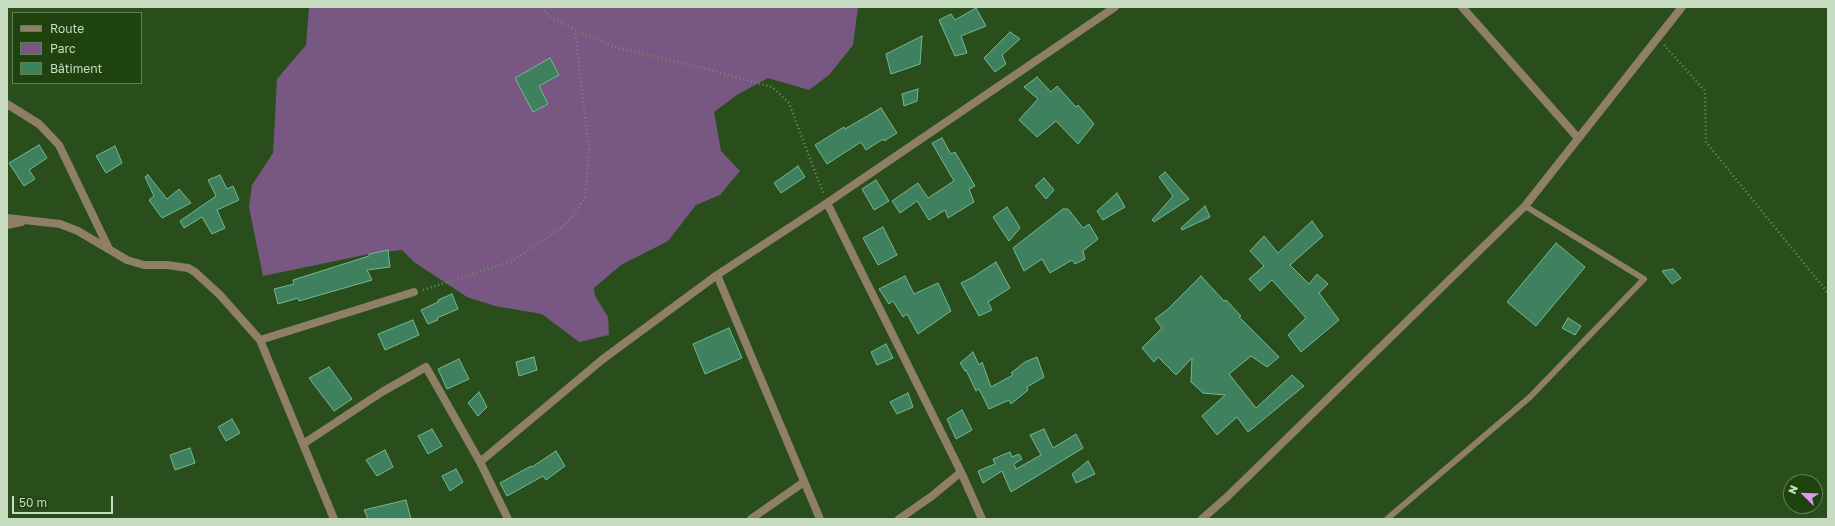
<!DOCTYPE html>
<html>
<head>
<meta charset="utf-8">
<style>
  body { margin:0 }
  #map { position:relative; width:1835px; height:526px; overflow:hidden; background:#294e1b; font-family:"Golos Text",sans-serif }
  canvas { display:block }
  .frame { position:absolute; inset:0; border:8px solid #c7dcc0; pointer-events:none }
  .legend { position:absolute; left:12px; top:12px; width:130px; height:72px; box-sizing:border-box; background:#1e430f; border:1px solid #628056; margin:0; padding:5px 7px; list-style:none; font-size:12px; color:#c7dcc0 }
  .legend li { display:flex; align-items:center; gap:8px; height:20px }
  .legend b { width:20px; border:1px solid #628056 }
  .north { position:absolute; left:1783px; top:474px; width:40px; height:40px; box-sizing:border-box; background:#1e430f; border:1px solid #628056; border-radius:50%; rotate:293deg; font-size:11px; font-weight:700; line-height:16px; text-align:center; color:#c7dcc0 }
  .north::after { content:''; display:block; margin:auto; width:14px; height:18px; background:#de98f3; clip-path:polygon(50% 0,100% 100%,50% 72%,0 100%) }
  .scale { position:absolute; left:12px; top:496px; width:101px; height:18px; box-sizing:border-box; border:2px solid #c7dcc0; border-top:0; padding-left:5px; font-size:12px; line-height:14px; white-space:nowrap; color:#c7dcc0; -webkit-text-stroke:3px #1e430f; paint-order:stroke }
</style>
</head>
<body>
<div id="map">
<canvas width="1835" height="526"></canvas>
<div class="frame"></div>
<ul class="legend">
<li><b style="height:5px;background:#8f7f67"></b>Route</li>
<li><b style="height:11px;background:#785782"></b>Parc</li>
<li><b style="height:11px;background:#3f815e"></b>Bâtiment</li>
</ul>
<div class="north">N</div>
<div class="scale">50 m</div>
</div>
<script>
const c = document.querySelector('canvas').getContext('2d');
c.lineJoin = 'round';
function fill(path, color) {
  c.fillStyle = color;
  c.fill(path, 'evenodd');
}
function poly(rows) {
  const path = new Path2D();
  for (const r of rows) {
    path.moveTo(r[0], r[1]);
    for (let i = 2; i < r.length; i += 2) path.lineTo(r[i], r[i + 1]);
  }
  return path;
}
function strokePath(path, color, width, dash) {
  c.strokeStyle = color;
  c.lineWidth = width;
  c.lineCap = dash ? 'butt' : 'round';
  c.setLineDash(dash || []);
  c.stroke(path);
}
fill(poly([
  [309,7,858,7,853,45,829,75,809,90,768,78,737,95,714,112,721,151,740,171,720,195,696,205,668,241,621,265,594,288,595,296,608,317,609,335,579,342,542,314,495,306,467,297,414,262,402,250,369,254,263,276,249,207,252,185,273,153,277,79,306,45]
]), '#785782');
const building = poly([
  [976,8,986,26,961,36,967,53,955,56,939,20,951,14,955,20,976,8],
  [1010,32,1020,39,1002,55,1006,64,995,72,984,58,1010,32],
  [922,36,920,64,891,74,886,54,922,36],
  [550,58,559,75,539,86,548,104,533,112,515,78,550,58],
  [1037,77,1051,92,1057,86,1076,107,1078,105,1094,124,1078,144,1056,121,1037,137,1019,120,1038,99,1024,87,1037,77],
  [918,89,917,101,904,106,902,94,918,89],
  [881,108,897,133,884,141,883,139,866,150,861,142,827,164,815,145,844,127,845,129,881,108],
  [942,138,951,154,955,152,975,186,969,189,974,202,948,218,945,210,929,220,917,201,900,213,892,201,918,183,928,198,954,181,932,143,942,138],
  [39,145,47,158,29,170,35,179,24,186,9,163,39,145],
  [115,146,122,163,106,173,96,156,115,146],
  [798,166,805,177,781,193,774,183,798,166],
  [1165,172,1189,199,1154,222,1152,220,1173,196,1159,177,1165,172],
  [148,175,167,199,179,189,191,203,162,218,149,200,154,196,145,177,148,175],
  [220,175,227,189,233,186,239,200,217,210,225,228,212,234,202,217,184,228,180,221,216,196,208,180,220,175],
  [1044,178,1054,190,1046,199,1035,186,1044,178],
  [876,180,889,201,874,210,862,189,876,180],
  [1117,193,1125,207,1103,220,1097,211,1117,193],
  [1205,206,1210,217,1182,230,1181,228,1205,206],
  [1007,207,1020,228,1009,241,993,217,1007,207],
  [1063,209,1068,209,1083,228,1089,224,1098,239,1083,251,1085,259,1075,264,1072,260,1050,273,1042,259,1024,271,1013,248,1063,209],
  [1312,221,1323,236,1290,265,1309,284,1317,274,1328,284,1319,293,1339,320,1301,352,1288,335,1306,318,1272,280,1260,291,1249,279,1264,266,1250,251,1264,236,1278,253,1312,221],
  [883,227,897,255,878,265,863,238,883,227],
  [1556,243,1585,267,1536,326,1507,302,1556,243],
  [388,250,390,267,367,270,372,280,299,301,298,298,278,304,274,289,294,284,293,280,369,256,369,254,388,250],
  [996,262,1010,288,988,302,992,310,979,316,961,283,973,277,996,262],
  [1673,269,1681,278,1672,284,1662,271,1673,269],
  [905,276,914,294,938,283,951,311,918,334,907,314,903,317,893,301,889,304,879,289,905,276],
  [1201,276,1224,301,1226,300,1241,316,1239,317,1279,357,1267,367,1251,356,1229,374,1256,408,1292,375,1304,386,1248,432,1237,417,1217,435,1202,416,1225,395,1203,393,1191,382,1192,358,1176,375,1158,357,1154,362,1142,348,1162,328,1155,319,1168,309,1201,276],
  [452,294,458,309,437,318,438,320,428,324,421,310,438,302,438,300,452,294],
  [1568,318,1581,326,1575,335,1562,328,1568,318],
  [413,320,419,335,385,350,378,334,413,320],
  [729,328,742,358,705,374,693,344,729,328],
  [886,344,893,358,877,365,871,352,886,344],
  [973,352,979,365,982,362,991,387,1013,375,1011,373,1025,362,1037,357,1044,377,1027,387,1028,390,1011,404,1009,400,989,409,979,389,976,391,966,370,965,371,960,363,973,352],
  [534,357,537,370,519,376,516,362,534,357],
  [459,359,469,379,447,389,438,369,459,359],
  [329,367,352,399,334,411,309,378,329,367],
  [479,392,487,407,478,416,468,403,479,392],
  [908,393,913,407,897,414,890,402,908,393],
  [962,410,972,430,956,439,947,419,962,410],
  [232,419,240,433,226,441,218,427,232,419],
  [432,429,442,446,428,454,418,436,432,429],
  [1044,429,1053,448,1076,434,1083,448,1011,492,1002,471,983,483,978,471,995,464,993,459,1010,452,1012,457,1019,454,1022,459,1014,464,1016,469,1041,455,1030,435,1044,429],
  [190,448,195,463,175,470,170,455,190,448],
  [385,450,393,467,377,476,366,460,385,450],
  [556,451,565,466,546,480,543,476,507,496,500,483,531,466,532,467,556,451],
  [1088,461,1095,474,1076,483,1072,474,1088,461],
  [456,469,463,482,450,491,442,476,456,469],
  [406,500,411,519,368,519,364,510,406,500]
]);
fill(building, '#3f815e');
strokePath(building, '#75b892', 1);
strokePath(poly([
  [543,7,548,15,575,30,612,46,714,71,772,87,789,103,823,193],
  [1664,45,1705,91,1706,142,1828,293],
  [423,290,512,261,567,224,585,198,589,149,575,31]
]), '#708e65', 2.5, [1, 3]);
strokePath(poly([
  [1387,519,1530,397,1644,279,1525,206]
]), '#8f7f67', 6);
strokePath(poly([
  [1462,7,1578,138],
  [7,104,39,124,59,145,109,249],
  [827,203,961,472,982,519],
  [7,218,60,224,78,231,127,260,144,265,167,265,188,268,195,272,220,295,260,340,334,519],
  [7,225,21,222],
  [717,275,820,519],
  [260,340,414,292],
  [303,444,382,392,426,367,480,462,508,519],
  [480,462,603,359,717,275,827,203,1115,7],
  [751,519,804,482],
  [899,519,932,496,961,472],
  [1202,519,1227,497,1525,206,1682,7]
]), '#8f7f67', 8);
</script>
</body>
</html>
